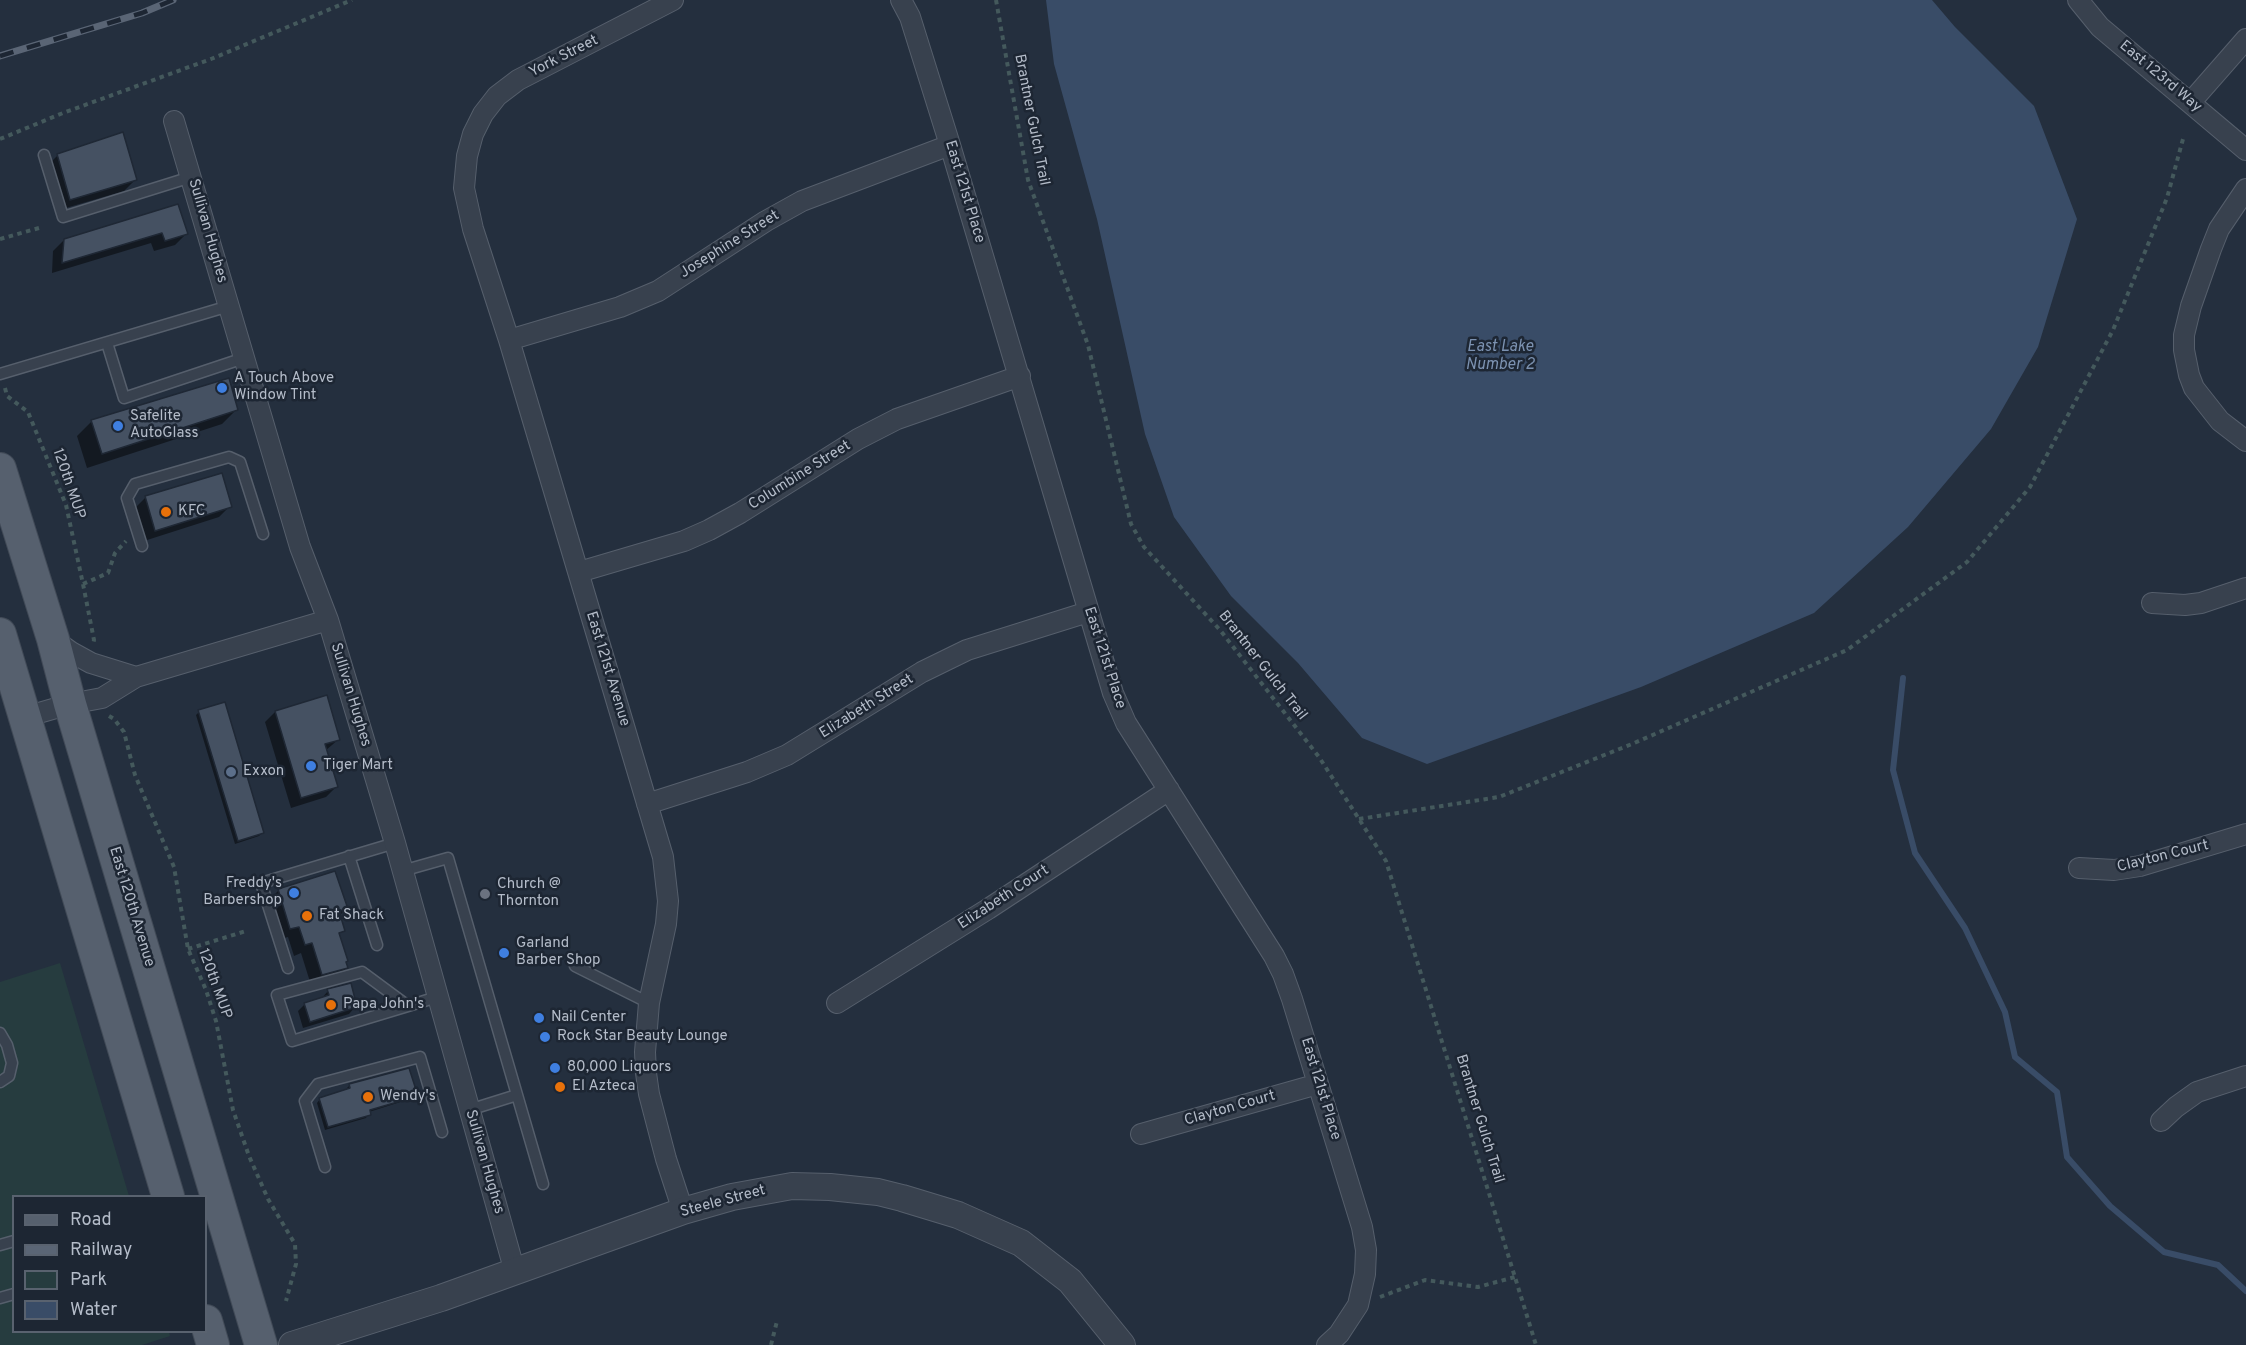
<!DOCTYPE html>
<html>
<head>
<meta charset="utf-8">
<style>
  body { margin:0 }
  #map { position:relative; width:2246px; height:1345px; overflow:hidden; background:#242f3e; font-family:Overpass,sans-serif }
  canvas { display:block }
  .legend { position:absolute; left:12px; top:1195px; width:195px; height:138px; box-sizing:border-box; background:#1d2633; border:2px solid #59626f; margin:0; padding:8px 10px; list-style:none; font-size:18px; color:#b4bcc9 }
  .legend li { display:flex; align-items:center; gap:12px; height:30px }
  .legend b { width:30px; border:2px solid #59626f }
</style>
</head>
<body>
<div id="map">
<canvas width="2246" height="1345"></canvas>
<ul class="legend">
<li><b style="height:8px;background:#56606e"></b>Road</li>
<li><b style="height:8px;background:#5a6575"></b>Railway</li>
<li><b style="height:16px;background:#263c3f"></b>Park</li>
<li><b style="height:16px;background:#394c67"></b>Water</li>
</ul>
</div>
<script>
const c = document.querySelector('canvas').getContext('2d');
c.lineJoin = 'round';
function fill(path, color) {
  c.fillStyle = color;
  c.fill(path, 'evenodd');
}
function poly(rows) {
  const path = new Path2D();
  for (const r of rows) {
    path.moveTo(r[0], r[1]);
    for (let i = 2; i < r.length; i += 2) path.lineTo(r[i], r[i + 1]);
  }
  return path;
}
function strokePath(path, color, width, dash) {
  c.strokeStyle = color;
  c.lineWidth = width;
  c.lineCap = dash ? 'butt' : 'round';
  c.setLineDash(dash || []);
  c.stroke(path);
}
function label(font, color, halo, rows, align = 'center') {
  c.font = font + ' Overpass,sans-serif';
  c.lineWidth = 5;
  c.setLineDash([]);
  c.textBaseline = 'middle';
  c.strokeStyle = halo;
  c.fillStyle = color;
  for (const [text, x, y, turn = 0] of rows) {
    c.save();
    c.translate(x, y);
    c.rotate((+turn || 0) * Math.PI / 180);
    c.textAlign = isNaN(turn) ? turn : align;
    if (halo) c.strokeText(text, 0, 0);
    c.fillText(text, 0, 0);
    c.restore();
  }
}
fill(poly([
  [60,963,129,1196,14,1196,14,1332,169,1332,170,1336,142,1345,0,1345,0,982]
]), '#263c3f');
fill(poly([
  [1046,0,1932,0,1955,27,2034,106,2077,219,2038,347,1991,429,1908,527,1814,613,1641,687,1427,764,1362,738,1298,663,1231,596,1174,517,1145,434,1097,219,1054,64]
]), '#394c67');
fill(poly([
  [58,155,135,180,124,191,59,210,47,166],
  [178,206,186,234,175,245,154,251,151,243,52,273,53,251,64,240],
  [237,409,222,424,87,468,77,436,92,421],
  [221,475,230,506,219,517,144,541,134,509,145,498],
  [199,712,262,833,259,836,235,844,196,715],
  [275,712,339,739,325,751,336,787,326,797,291,808,265,722],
  [279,890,346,909,339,916,343,930,338,935,346,968,335,979,311,985,301,953,294,956,288,937,280,939,268,901],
  [350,985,356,1006,349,1014,303,1028,298,1011,305,1004,321,999,328,991],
  [350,1085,416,1095,413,1098,369,1112,366,1118,325,1130,317,1103,320,1099,348,1091,347,1088]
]), '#0007');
strokePath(poly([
  [1903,678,1893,770,1915,853,1965,928,2005,1012,2015,1057,2057,1092,2067,1157,2110,1206,2164,1252,2218,1265,2246,1291]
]), '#394c67', 6);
const building = poly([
  [123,132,137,180,70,200,57,154,123,132],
  [178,204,188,234,165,241,162,233,62,263,64,239,178,204],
  [229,378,238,410,102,454,91,420,229,378],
  [222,473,232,507,155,531,145,496,222,473],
  [327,695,340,740,325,744,338,787,301,798,275,711,327,695],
  [225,702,264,833,238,841,198,710,225,702],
  [335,871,348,909,339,911,345,931,339,933,348,961,346,962,348,968,322,975,312,943,305,945,299,927,290,929,278,889,335,871],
  [351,983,357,1007,310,1022,304,1003,329,995,327,989,351,983],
  [409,1068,418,1096,370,1110,371,1115,328,1127,319,1098,350,1088,349,1084,409,1068]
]);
fill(building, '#455162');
strokePath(building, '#1f2835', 1.5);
const service = poly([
  [44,155,63,217,191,177],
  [107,343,124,398,244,358],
  [0,374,229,306],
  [142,546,127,498,135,484,229,457,240,462,263,534],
  [349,856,377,945],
  [402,871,448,858,543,1184],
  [575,966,649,1003],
  [288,968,261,883,395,843],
  [408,1006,362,972,277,995,292,1041,408,1006,437,997],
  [0,1033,7,1045,12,1063,9,1076,0,1082],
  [469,1110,517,1095],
  [325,1167,305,1101,318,1084,420,1057,442,1132],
  [0,1245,14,1241],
  [0,1298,14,1294]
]);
const minor = poly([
  [673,0,518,80,497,96,483,114,473,134,467,156,464,188,473,229,509,340,663,857,668,901,666,924,649,1003,645,1052,646,1073,649,1094,666,1159,683,1211],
  [901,0,910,17,950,145,1113,693,1126,723,1274,956,1283,974,1292,999,1362,1227,1366,1250,1365,1274,1358,1305,1339,1334,1327,1345],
  [2078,0,2100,27,2246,150],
  [2190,103,2246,39],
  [174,121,300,547,328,620,395,843,515,1272],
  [2246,189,2219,229,2211,249,2191,306,2184,335,2184,350,2189,375,2194,388,2220,421,2246,441],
  [509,340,620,307,658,291,766,221,802,201,950,145],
  [579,572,684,541,709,530,740,513,858,439,897,419,1020,376],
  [2152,603,2185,605,2201,603,2246,588],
  [53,639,71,652,91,663,136,677],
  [25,717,70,704,102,698,136,677,328,620],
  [647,804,747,772,787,755,922,672,967,650,1088,612],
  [2079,868,2114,870,2140,866,2246,834],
  [837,1003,988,909,1169,790],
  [2161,1121,2176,1107,2197,1092,2246,1076],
  [1141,1134,1318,1084]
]);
const tertiary = poly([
  [292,1345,441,1298,683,1211,732,1197,792,1186,830,1187,878,1192,902,1198,958,1215,1021,1243,1070,1281,1122,1345]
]);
const primary = poly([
  [0,469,53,639,70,704,261,1345],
  [0,634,168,1196],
  [206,1321,213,1345]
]);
strokePath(service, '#565f6c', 13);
strokePath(minor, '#565f6c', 22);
strokePath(tertiary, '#565f6c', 28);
strokePath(primary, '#414a57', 34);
strokePath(poly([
  [996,0,1028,180,1088,345,1131,524,1144,547,1220,630,1319,757,1386,861,1536,1345],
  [0,139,63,113,211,59,352,0],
  [0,239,39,228],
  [5,388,7,396,28,412,66,505,83,584,94,640,93,644],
  [83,584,108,573,115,553,126,541],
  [109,716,114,719,124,732,135,775,174,867,188,949,206,990,216,1021,233,1110,249,1156,268,1199,295,1244,296,1264,286,1301],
  [1359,819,1499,797,1632,744,1847,650,1967,562,2030,487,2113,330,2167,198,2183,139],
  [188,949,246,931],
  [1380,1297,1425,1280,1478,1287,1515,1277],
  [771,1345,777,1321]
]), '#44595c', 4, [4.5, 4.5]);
strokePath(service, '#38414e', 10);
strokePath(minor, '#38414e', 20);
strokePath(tertiary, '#38414e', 26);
strokePath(primary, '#56606e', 32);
const rail = poly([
  [0,56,142,13,173,0]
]);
strokePath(rail, '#5a6575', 7);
strokePath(rail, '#1d2633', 4.5, [14]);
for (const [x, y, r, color] of [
  [222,388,6,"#3f7fe0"],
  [118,426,6,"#3f7fe0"],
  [166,512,6,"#e8710a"],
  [311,766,6,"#3f7fe0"],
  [231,772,6,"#5c6f8a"],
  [294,893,6,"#3f7fe0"],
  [485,894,6,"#6b7280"],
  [307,916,6,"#e8710a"],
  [504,953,6,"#3f7fe0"],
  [331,1005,6,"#e8710a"],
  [539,1018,6,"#3f7fe0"],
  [545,1037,6,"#3f7fe0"],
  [555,1068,6,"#3f7fe0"],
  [560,1087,6,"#e8710a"],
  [368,1097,6,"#e8710a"]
]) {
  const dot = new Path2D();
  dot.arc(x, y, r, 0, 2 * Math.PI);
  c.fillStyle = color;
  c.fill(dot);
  strokePath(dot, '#1d2633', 2);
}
label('15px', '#b4bcc9', '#1d2633', [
  ["York Street",564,57,-27],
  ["East 123rd Way",2160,77,40],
  ["Brantner Gulch Trail",1031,120,79],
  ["East 121st Place",964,192,73],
  ["Sullivan Hughes",207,231,74],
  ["Josephine Street",730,245,-32],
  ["Columbine Street",800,476,-32],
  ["120th MUP",68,484,71],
  ["East 121st Place",1104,658,72],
  ["Brantner Gulch Trail",1262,666,52],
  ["East 121st Avenue",607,669,73],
  ["Sullivan Hughes",350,695,73],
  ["Elizabeth Street",867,707,-32],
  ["Clayton Court",2163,857,-14],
  ["Elizabeth Court",1004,898,-33],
  ["East 120th Avenue",131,907,73],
  ["120th MUP",214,984,70],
  ["East 121st Place",1320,1089,73],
  ["Clayton Court",1230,1109,-16],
  ["Brantner Gulch Trail",1479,1119,73],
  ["Sullivan Hughes",484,1162,74],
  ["Steele Street",723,1202,-15]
]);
label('15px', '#b4bcc9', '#1d2633', [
  ["A Touch Above",234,379],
  ["Window Tint",234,396],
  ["Safelite",130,417],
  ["AutoGlass",130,434],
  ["KFC",178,512],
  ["Tiger Mart",323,766],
  ["Exxon",243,772],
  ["Freddy's",282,884,"right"],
  ["Barbershop",282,901,"right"],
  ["Church @",497,885],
  ["Thornton",497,902],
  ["Fat Shack",319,916],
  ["Garland",516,944],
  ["Barber Shop",516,961],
  ["Papa John's",343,1005],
  ["Nail Center",551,1018],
  ["Rock Star Beauty Lounge",557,1037],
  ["80,000 Liquors",567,1068],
  ["El Azteca",572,1087],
  ["Wendy's",380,1097]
], 'left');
label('italic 16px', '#7c92b1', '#1d2633', [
  ["East Lake",1500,348],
  ["Number 2",1500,366]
]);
</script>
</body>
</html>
